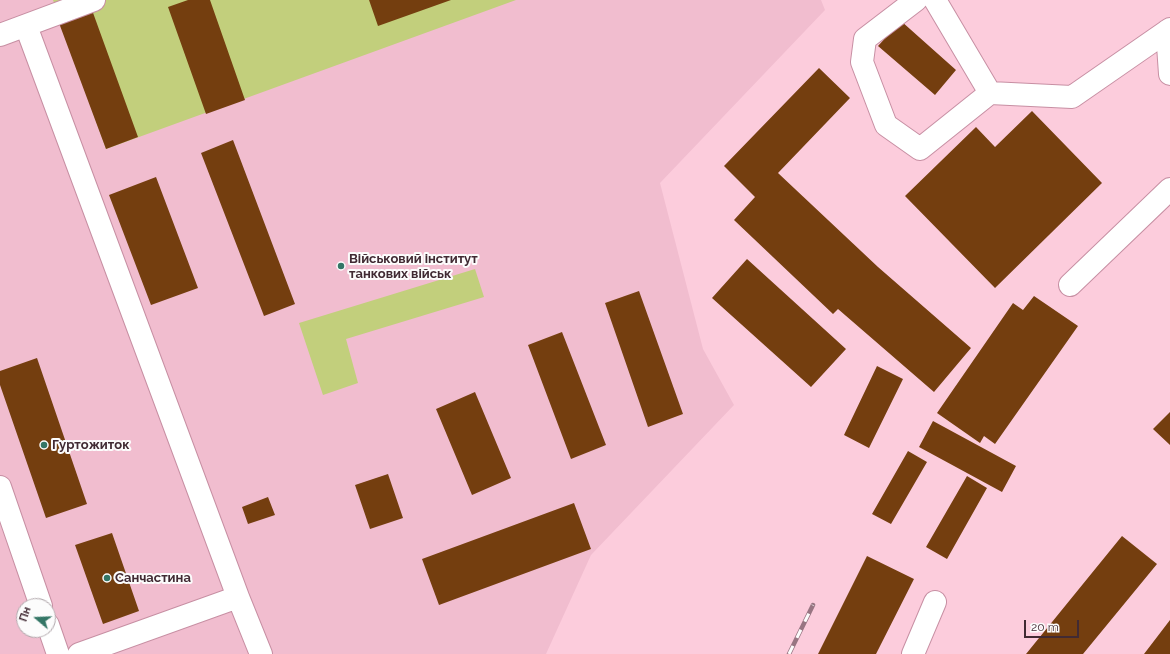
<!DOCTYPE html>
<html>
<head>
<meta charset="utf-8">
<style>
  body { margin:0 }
  #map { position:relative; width:1170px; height:654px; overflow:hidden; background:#fcccdc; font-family:Raleway,sans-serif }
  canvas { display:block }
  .north { position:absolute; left:16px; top:598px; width:40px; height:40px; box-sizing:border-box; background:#fcfcfc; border:1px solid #b1a8ac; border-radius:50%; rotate:289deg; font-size:11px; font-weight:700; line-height:16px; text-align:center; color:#412a33 }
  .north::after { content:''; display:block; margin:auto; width:14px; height:18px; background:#347666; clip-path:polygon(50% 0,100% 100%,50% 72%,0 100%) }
  .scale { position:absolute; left:1024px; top:620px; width:55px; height:18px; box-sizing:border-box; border:2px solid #412a33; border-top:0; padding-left:5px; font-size:12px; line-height:14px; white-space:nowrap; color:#412a33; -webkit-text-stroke:3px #fcfcfc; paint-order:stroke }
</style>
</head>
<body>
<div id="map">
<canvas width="1170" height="654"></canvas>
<div class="north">Пн</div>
<div class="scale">20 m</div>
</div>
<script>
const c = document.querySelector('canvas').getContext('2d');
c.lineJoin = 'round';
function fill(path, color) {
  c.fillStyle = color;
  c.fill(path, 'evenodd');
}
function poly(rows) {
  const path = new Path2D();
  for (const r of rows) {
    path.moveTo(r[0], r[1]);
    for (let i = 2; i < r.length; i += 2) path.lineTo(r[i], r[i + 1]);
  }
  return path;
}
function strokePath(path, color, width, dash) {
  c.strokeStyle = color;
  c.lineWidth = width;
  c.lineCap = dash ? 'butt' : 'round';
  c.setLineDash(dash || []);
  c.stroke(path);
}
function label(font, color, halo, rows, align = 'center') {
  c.font = font + ' Raleway,sans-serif';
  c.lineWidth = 4;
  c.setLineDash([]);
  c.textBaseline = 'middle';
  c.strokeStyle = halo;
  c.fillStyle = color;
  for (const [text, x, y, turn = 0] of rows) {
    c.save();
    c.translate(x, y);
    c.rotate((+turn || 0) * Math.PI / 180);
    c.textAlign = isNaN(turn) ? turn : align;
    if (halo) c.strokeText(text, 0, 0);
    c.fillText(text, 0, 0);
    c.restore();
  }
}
fill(poly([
  [0,0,821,0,825,10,660,183,703,349,734,405,591,555,546,654,0,654],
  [24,606,48,606,48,630,24,630]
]), '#f1bdcf');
fill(poly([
  [53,0,516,0,106,149],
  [475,269,484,297,346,339,358,383,323,395,299,323]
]), '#c2cf7c');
fill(poly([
  [188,0,210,0,245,100,206,114,168,7],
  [369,0,451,0,378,26],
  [92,10,138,137,106,149,59,23],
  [901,21,956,70,935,95,878,46],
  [819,68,850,98,778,173,878,267,971,348,934,392,838,309,833,314,734,220,755,197,724,166],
  [1032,111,1102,183,995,288,905,196,976,127,995,147],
  [233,140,295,304,264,316,201,153],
  [156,177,198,288,151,305,109,195],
  [747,259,846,349,811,387,712,298],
  [639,291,683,414,648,427,605,303],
  [1034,296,1078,326,995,444,984,436,980,443,937,413,1013,303,1023,310],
  [562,332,606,445,571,459,528,345],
  [37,358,87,504,46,518,0,385,0,371],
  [877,366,903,379,869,448,844,435],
  [475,392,511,478,472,495,436,409],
  [1170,412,1170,445,1153,429],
  [933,421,1016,466,1002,492,919,447],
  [908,451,927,462,891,524,872,514],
  [388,474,403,518,370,529,355,485],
  [967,476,987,488,947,559,926,547],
  [268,497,275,515,248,524,242,507],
  [574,503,591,549,439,605,422,559],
  [112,533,139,611,103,624,75,545],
  [1122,536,1157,564,1083,654,1026,654],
  [867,556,914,579,876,654,818,654],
  [1170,620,1170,654,1144,654]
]), '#743e0f');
const minor = poly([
  [916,0,865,39,862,62,886,125,920,149,990,93],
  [935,0,990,93,1072,97,1170,29],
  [26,26,238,597,261,654],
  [1167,31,1170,74],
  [0,35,94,0],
  [1070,285,1170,189],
  [0,487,41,606],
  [48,625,58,654],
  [79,654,238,597],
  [913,654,935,602]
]);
strokePath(minor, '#c78fa3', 24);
strokePath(minor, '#fff', 22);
const rail = poly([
  [789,654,813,605]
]);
strokePath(rail, '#987582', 4.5);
strokePath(rail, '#fcfcfc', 3, [9]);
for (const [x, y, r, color] of [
  [341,266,4,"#347666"],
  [44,445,4,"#347666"],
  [107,578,4,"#347666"]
]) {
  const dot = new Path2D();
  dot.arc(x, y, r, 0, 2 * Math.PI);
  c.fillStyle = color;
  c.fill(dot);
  strokePath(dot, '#fcfcfc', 1.5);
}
label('bold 13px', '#412a33', '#fcfcfc', [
  ["Військовий інститут",349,259],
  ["танкових військ",349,274],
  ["Гуртожиток",52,445],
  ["Санчастина",115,578]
], 'left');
</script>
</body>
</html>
